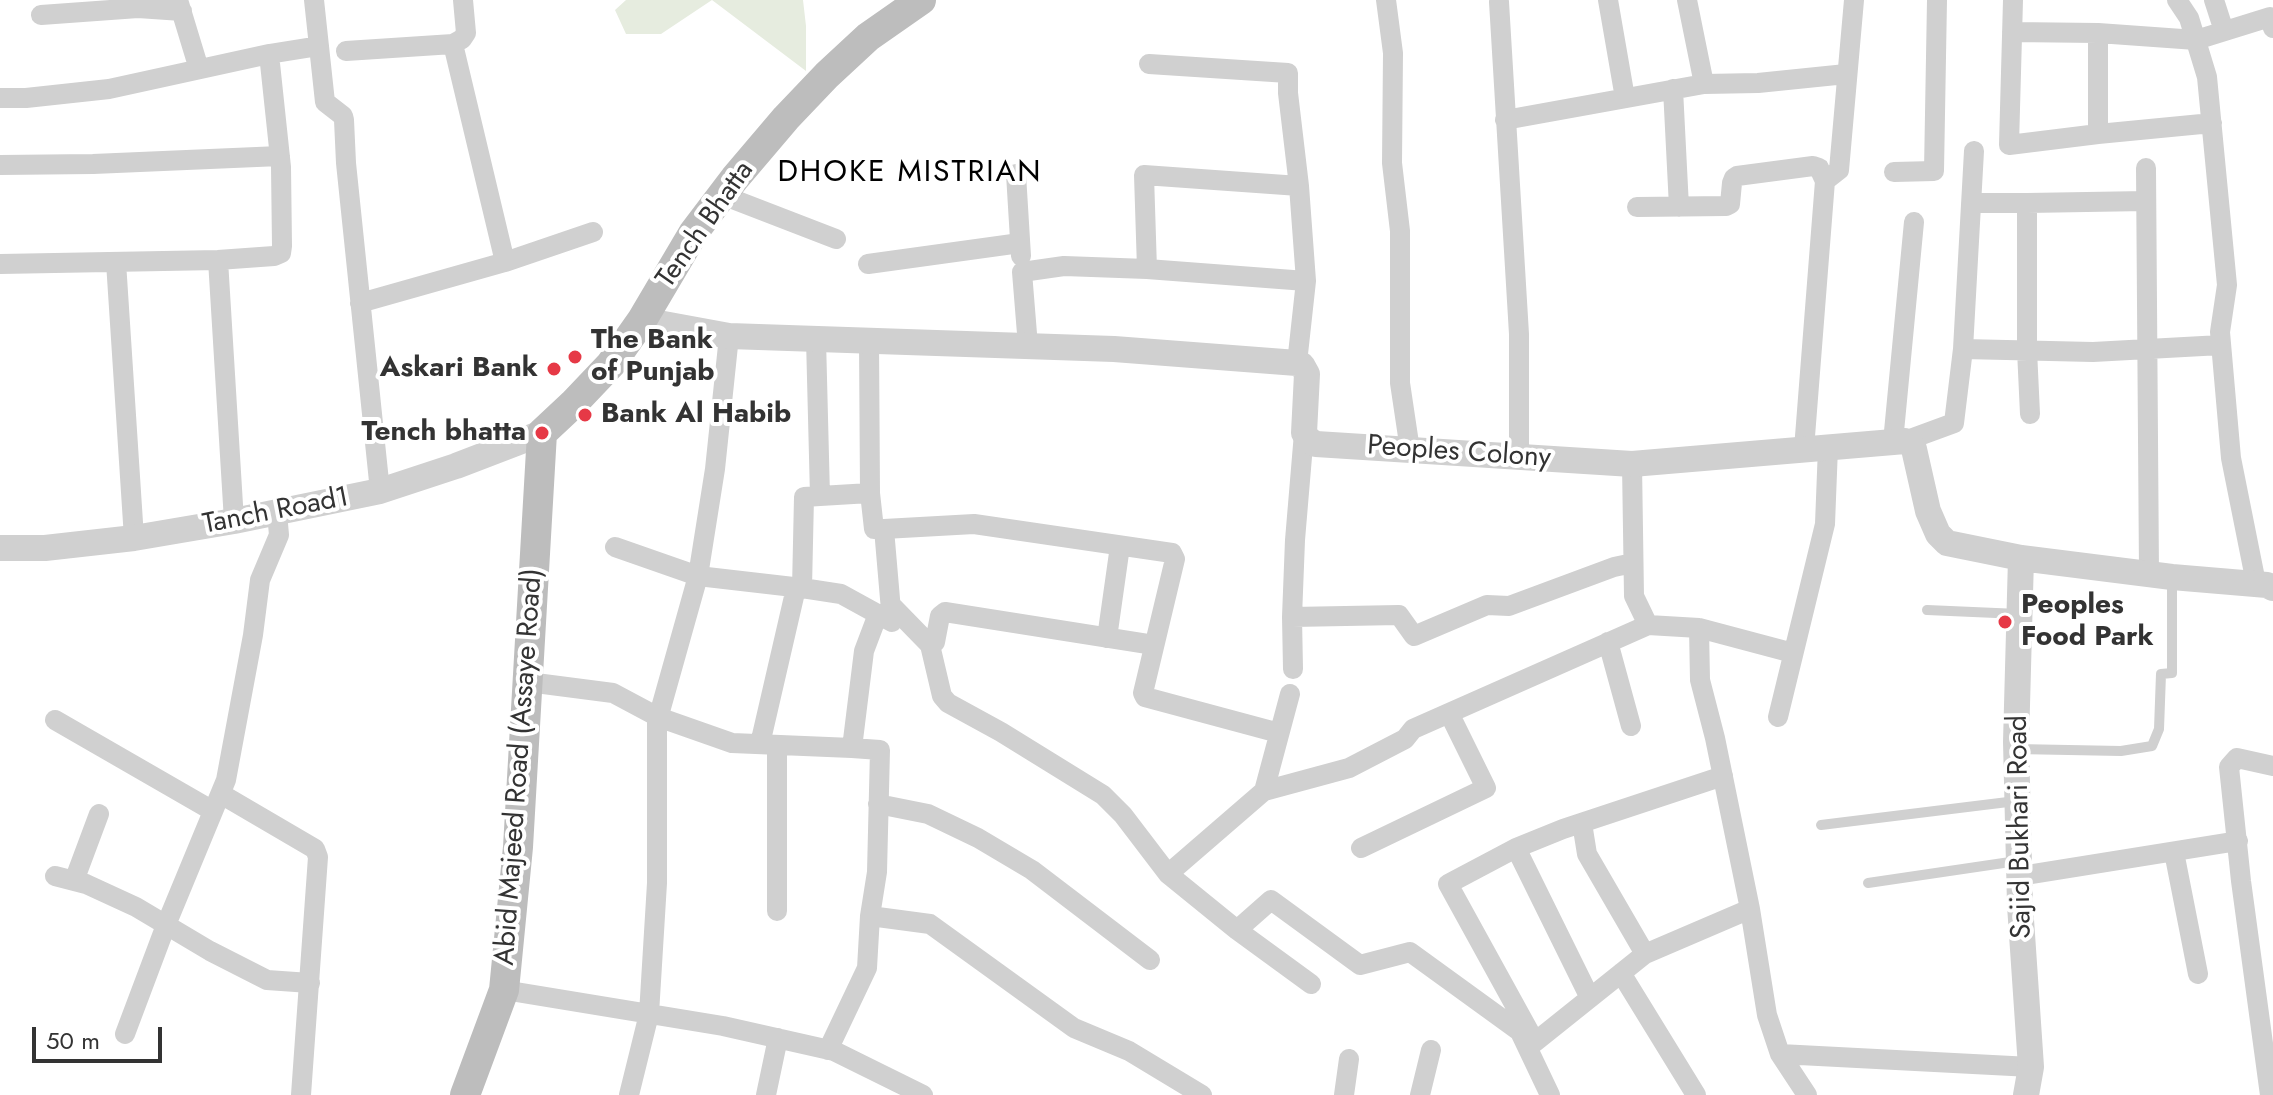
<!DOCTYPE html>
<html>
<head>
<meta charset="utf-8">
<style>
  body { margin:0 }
  #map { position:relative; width:2273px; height:1095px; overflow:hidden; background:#fff; font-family:Jost,sans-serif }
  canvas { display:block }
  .scale { position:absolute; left:32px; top:1027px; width:130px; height:36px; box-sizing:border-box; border:4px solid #333; border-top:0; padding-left:10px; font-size:24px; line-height:28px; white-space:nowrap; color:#333; -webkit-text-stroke:6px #fff; paint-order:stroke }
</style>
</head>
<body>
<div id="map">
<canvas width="2273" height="1095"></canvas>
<div class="scale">50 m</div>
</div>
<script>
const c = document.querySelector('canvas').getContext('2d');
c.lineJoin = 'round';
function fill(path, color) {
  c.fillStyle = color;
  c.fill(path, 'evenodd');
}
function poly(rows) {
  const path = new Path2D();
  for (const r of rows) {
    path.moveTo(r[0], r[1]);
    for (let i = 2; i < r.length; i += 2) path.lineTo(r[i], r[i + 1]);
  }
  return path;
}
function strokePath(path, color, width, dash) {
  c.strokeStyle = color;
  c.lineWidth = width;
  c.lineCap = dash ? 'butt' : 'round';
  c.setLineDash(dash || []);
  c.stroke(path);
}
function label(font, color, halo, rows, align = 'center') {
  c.font = font + ' Jost,sans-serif';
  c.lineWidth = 8;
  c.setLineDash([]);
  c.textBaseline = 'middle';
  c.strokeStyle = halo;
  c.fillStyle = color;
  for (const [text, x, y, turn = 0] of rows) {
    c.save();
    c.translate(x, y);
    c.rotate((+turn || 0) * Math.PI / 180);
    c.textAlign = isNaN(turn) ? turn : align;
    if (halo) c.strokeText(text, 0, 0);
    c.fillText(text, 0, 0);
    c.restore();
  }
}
fill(poly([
  [626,0,803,0,806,26,806,71,712,0,661,34,626,34,615,10]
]), '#e6ecdf');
strokePath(poly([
  [1927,610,2019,614],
  [2016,749,2121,751,2152,746,2159,729,2161,674,2172,673,2172,579],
  [1821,825,2016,801],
  [1868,883,2017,861]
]), '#d0d0d0', 10);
strokePath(poly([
  [178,0,199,69],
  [314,0,325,102,343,116,344,120,346,163,380,491],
  [1386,0,1393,53,1392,163,1400,231,1400,383,1410,450],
  [1608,0,1625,98],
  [1687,0,1704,84],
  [2013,0,2009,145,2098,134,2212,123],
  [2177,0,2189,18,2207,77,2227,285,2220,332,2231,458,2256,583],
  [2214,0,2224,31],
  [1499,2,1519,334,1519,457],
  [41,15,138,8,182,11],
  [2012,32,2098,33,2098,134],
  [2098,33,2196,40,2270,17,2273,28],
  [453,44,505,262],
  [346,51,453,44,462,39,466,33,463,0],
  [1149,64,1288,73,1288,93,1299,186,1306,281,1297,363],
  [1673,89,1679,207],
  [0,98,26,98,109,89,269,54,319,46],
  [1505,120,1704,84,1758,83,1846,74],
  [0,165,93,164,280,156],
  [2146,168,2149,574],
  [1894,172,1934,171,1937,0],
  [1016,174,1021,256],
  [722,195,836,239],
  [1971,203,2027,203],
  [1637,207,1726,206,1730,204,1732,183,1734,178,1737,176,1813,166,1819,168,1825,181],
  [218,260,234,521],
  [116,262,134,538],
  [0,264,218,260,274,256,281,253,282,246,281,167,269,54],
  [868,264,1020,243],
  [1147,269,1306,281],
  [360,303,505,262,593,232],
  [1028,346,1022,272,1064,266,1147,269,1144,175,1299,186],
  [1963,349,1974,151],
  [2030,414,2027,350,2027,203,2146,201],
  [1905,441,1954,423,1963,349,2093,352,2221,345],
  [1893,442,1914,222],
  [1804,449,1825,181,1839,170,1854,0],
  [1632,464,1634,596,1648,625],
  [820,496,870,493,869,341],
  [884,529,974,524,1172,553,1175,559,1143,693,1145,697,1279,733],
  [615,547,698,576,802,588,804,497,820,496,816,339],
  [802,588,841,594,892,622,884,529,874,529,870,493],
  [891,605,930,645,942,696,948,703,1001,732,1103,795,1123,815,1168,874,1237,930,1311,984],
  [1292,617,1295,540,1304,433],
  [1107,638,1120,546],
  [1608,642,1631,726],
  [930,645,935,642,940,616,945,612,1154,645],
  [1793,653,1699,628,1700,680,1715,738,1750,909,1767,1015,1780,1054,1807,1095],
  [1293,669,1292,617,1399,615,1414,636,1487,605,1509,606,1614,567,1633,563],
  [528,682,613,693,658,717,732,743,852,748,864,651,878,614],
  [1778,717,1825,524,1828,447],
  [55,720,213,811],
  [760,744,796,588],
  [777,745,777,911],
  [1723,776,1563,829,1516,848,1448,884,1535,1042,1645,954,1750,909],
  [1264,791,1290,694],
  [221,794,315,849,318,857,301,1095],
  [878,804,928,814,978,838,1032,870,1150,960],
  [1582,823,1587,854,1645,954],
  [1361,848,1486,788,1449,713],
  [1516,848,1590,998],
  [2174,852,2198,974],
  [1168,874,1264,791,1349,768,1405,739,1413,729,1648,625,1699,628],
  [55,876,86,884,136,907,210,951,267,980,310,983],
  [2020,876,2238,841],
  [74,881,99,814],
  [870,916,930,924,1074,1028,1129,1051,1202,1095],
  [1237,930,1271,900,1360,965,1410,952,1530,1039],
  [1621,973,1696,1095],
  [504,990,723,1026,834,1051,923,1095],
  [1520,1032,1550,1095],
  [125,1034,166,925,226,780,253,635,260,580,279,535,277,513],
  [828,1050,867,968,870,916,877,872,880,750,852,748],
  [1780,1054,2031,1067],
  [629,1095,649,1014,657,883,657,722,698,576,715,469,729,336],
  [766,1095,778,1038],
  [1344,1095,1349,1059],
  [1420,1095,1431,1050],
  [2270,1095,2241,881,2229,767,2237,758,2273,766]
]), '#d0d0d0', 20);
strokePath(poly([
  [642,320,729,336,1114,349,1297,363,1302,365,1307,374,1304,433,1309,440,1316,444,1632,464,1905,441,1910,443,1914,449,1928,511,1938,534,1947,543,2021,558,2172,577,2267,585,2273,588],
  [0,548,45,548,134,538,234,521,380,491,456,466,542,433],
  [2021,558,2016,742,2020,905,2031,1067,2026,1095]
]), '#d0d0d0', 26);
strokePath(poly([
  [465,1095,504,990,518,847,542,433,573,404,611,364,642,320,694,232,735,178,786,118,827,75,868,37,921,0]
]), '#bdbdbd', 30);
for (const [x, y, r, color] of [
  [575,357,8,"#e63946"],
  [554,369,8,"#e63946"],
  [585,415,8,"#e63946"],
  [542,433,8,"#e63946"],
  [2005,622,8,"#e63946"]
]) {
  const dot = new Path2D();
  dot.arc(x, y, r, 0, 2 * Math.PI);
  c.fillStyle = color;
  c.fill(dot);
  strokePath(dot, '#fff', 3);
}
label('28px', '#333', '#fff', [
  ["Tench Bhatta",706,225,-55],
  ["Peoples Colony",1459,453,4],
  ["Tanch Road1",276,512,-11],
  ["Abid Majeed Road (Assaye Road)",520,767,-86],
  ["Sajid Bukhari Road",2021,827,-91]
]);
label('bold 28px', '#333', '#fff', [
  ["The Bank",591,341],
  ["of Punjab",591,373],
  ["Askari Bank",538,369,"right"],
  ["Bank Al Habib",601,415],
  ["Tench bhatta",526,433,"right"],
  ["Peoples",2021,606],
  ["Food Park",2021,638]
], 'left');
c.letterSpacing = '2px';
label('30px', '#000', '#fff', [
  ["DHOKE MISTRIAN",910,174]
]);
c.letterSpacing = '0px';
</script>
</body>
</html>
